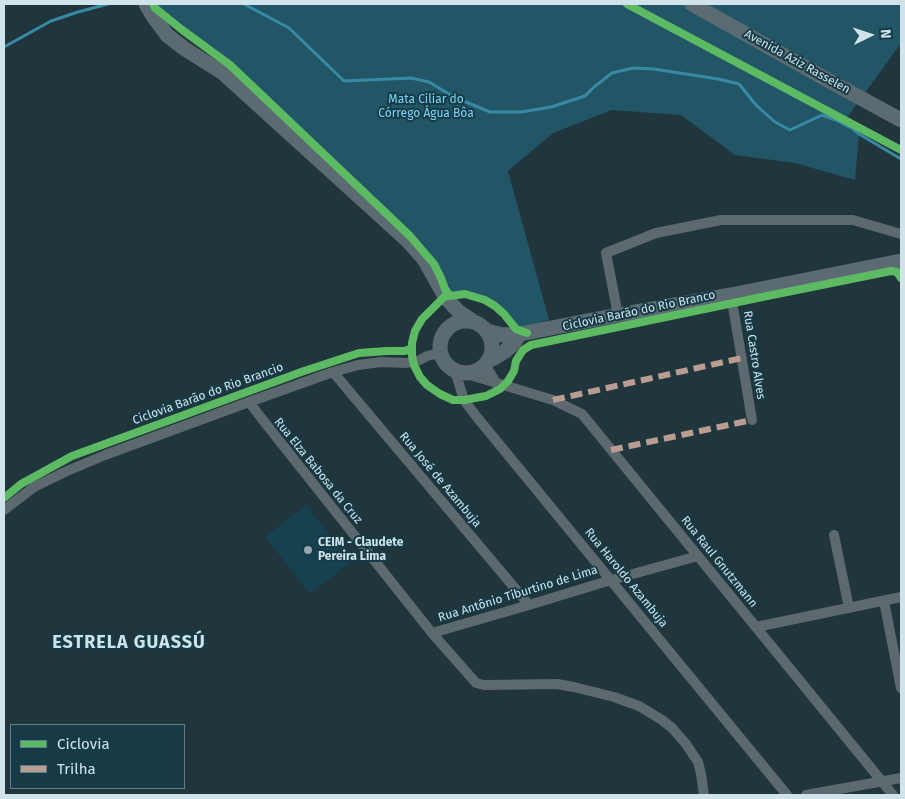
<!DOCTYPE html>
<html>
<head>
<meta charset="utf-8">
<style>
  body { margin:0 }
  #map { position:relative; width:905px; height:799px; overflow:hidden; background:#21353c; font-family:"Fira Sans",sans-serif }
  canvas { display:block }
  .frame { position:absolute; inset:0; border:5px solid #d0e3eb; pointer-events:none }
  .legend { position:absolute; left:10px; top:724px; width:175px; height:65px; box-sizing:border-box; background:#163b47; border:1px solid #607e89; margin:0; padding:6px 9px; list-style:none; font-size:15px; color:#d0e3eb }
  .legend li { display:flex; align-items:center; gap:10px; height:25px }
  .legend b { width:25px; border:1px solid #607e89 }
  .north { position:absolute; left:845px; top:10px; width:50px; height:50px; -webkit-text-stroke:4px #163b47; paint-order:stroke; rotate:86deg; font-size:14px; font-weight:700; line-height:20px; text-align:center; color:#d0e3eb }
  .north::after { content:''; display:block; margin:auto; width:18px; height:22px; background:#d0e3eb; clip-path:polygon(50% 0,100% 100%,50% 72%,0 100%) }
</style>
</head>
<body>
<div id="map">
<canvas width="905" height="799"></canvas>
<div class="frame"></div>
<ul class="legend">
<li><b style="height:6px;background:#5cba63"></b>Ciclovia</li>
<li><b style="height:6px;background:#b99d93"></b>Trilha</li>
</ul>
<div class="north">N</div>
</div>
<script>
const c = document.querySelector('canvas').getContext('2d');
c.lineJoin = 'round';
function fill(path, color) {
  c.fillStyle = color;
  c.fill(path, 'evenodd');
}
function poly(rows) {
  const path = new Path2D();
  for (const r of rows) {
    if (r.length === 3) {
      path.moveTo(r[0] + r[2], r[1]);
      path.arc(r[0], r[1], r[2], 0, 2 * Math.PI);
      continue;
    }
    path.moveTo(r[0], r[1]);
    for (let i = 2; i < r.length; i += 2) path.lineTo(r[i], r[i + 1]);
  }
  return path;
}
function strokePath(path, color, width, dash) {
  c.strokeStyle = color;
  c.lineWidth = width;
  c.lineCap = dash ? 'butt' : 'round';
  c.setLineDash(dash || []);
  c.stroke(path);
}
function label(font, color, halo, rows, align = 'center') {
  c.font = font + ' "Fira Sans",sans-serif';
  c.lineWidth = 4;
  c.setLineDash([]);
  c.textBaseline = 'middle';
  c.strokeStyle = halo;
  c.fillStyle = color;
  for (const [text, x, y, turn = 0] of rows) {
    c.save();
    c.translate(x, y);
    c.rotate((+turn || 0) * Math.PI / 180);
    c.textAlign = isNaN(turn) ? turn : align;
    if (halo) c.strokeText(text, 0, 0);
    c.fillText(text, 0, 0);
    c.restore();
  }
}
fill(poly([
  [306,505,351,562,310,594,265,537]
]), '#164250');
fill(poly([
  [153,4,901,4,901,41,899,46,843,123,859,134,855,180,795,163,735,155,681,115,612,110,553,133,508,171,549,320,516,329,504,314,495,306,485,300,465,294,450,296,385,212,230,65,155,8]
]), '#225667');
strokePath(poly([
  [244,4,289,28,344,81,411,78,429,82,454,97,490,112,521,112,551,107,585,96,594,87,612,73,633,68,654,69,718,79,739,84,756,105,775,122,790,130,822,115,836,120,853,129,859,134,901,159],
  [4,47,51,21,78,12,108,4]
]), '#388aa4', 3);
strokePath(poly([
  [731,295,752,420],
  [618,315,606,253,656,233,721,220,853,220,901,234],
  [485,365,497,384],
  [455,371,464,400,476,416,787,795],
  [333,372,529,605],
  [460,372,553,400,582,414,600,436,893,795],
  [249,402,262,419,432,633,476,683,484,685,557,684,574,687,614,697,639,706,662,720,672,728,686,744,698,762,701,774,704,795],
  [4,510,34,487,67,471,105,455,249,402,333,372,358,365,381,362,407,363,420,360,427,356,440,353],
  [834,535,849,608],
  [884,601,901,688],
  [756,627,901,597],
  [432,633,529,605,611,580,698,556],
  [806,795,901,778]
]), '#5c696e', 10);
strokePath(poly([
  [146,4,153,16,167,35,185,49,223,73,408,241,424,259,446,298,459,312,471,320],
  [692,4,833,83,901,120],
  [466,347,26],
  [487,331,502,335,520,334,618,315,731,295,901,261],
  [489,360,496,357,504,352,512,345,520,334]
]), '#5c6b71', 15);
strokePath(poly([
  [553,400,742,358],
  [611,450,752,420]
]), '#b99d93', 6, [12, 6]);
strokePath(poly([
  [153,4,155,8,181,29,230,65,410,236,434,264,441,278,445,289,450,296,465,294,485,300,495,306,504,314,516,329,527,333],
  [627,4,901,150],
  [450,296,445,296,422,319,415,331,412,343,412,356,414,365,420,377,427,385,440,394,453,400,464,400,486,396,500,389,508,381,514,371,516,361,523,350,531,345,772,295,891,271,897,272,901,278],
  [4,498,21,484,72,456,304,371,359,353,387,351,405,351,412,348]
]), '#5cba63', 8);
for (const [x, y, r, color] of [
  [308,550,5,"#93a6ae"]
]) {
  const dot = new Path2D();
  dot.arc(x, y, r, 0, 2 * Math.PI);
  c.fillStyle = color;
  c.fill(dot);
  strokePath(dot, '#163b47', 2);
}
label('12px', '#d0e3eb', '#163b47', [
  ["Avenida Aziz Rasselen",797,62,29],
  ["Ciclovia Barão do Rio Branco",639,311,-12],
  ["Rua Castro Alves",754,355,81],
  ["Ciclovia Barão do Rio Brancio",208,394,-20],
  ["Rua Elza Babosa da Cruz",318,471,51],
  ["Rua José de Azambuja",440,480,50],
  ["Rua Raul Gnutzmann",719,562,51],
  ["Rua Haroldo Azambuja",626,578,51],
  ["Rua Antônio Tiburtino de Lima",518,594,-17]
]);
label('12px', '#7ad5f5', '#163b47', [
  ["Mata Ciliar do",426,100],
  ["Córrego Água Bôa",426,114]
]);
label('bold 12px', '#d0e3eb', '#163b47', [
  ["CEIM - Claudete",318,543],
  ["Pereira Lima",318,557]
], 'left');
c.letterSpacing = '1px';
label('bold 18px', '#d0e3eb', '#163b47', [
  ["ESTRELA GUASSÚ",129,643]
]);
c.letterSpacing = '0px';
</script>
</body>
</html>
